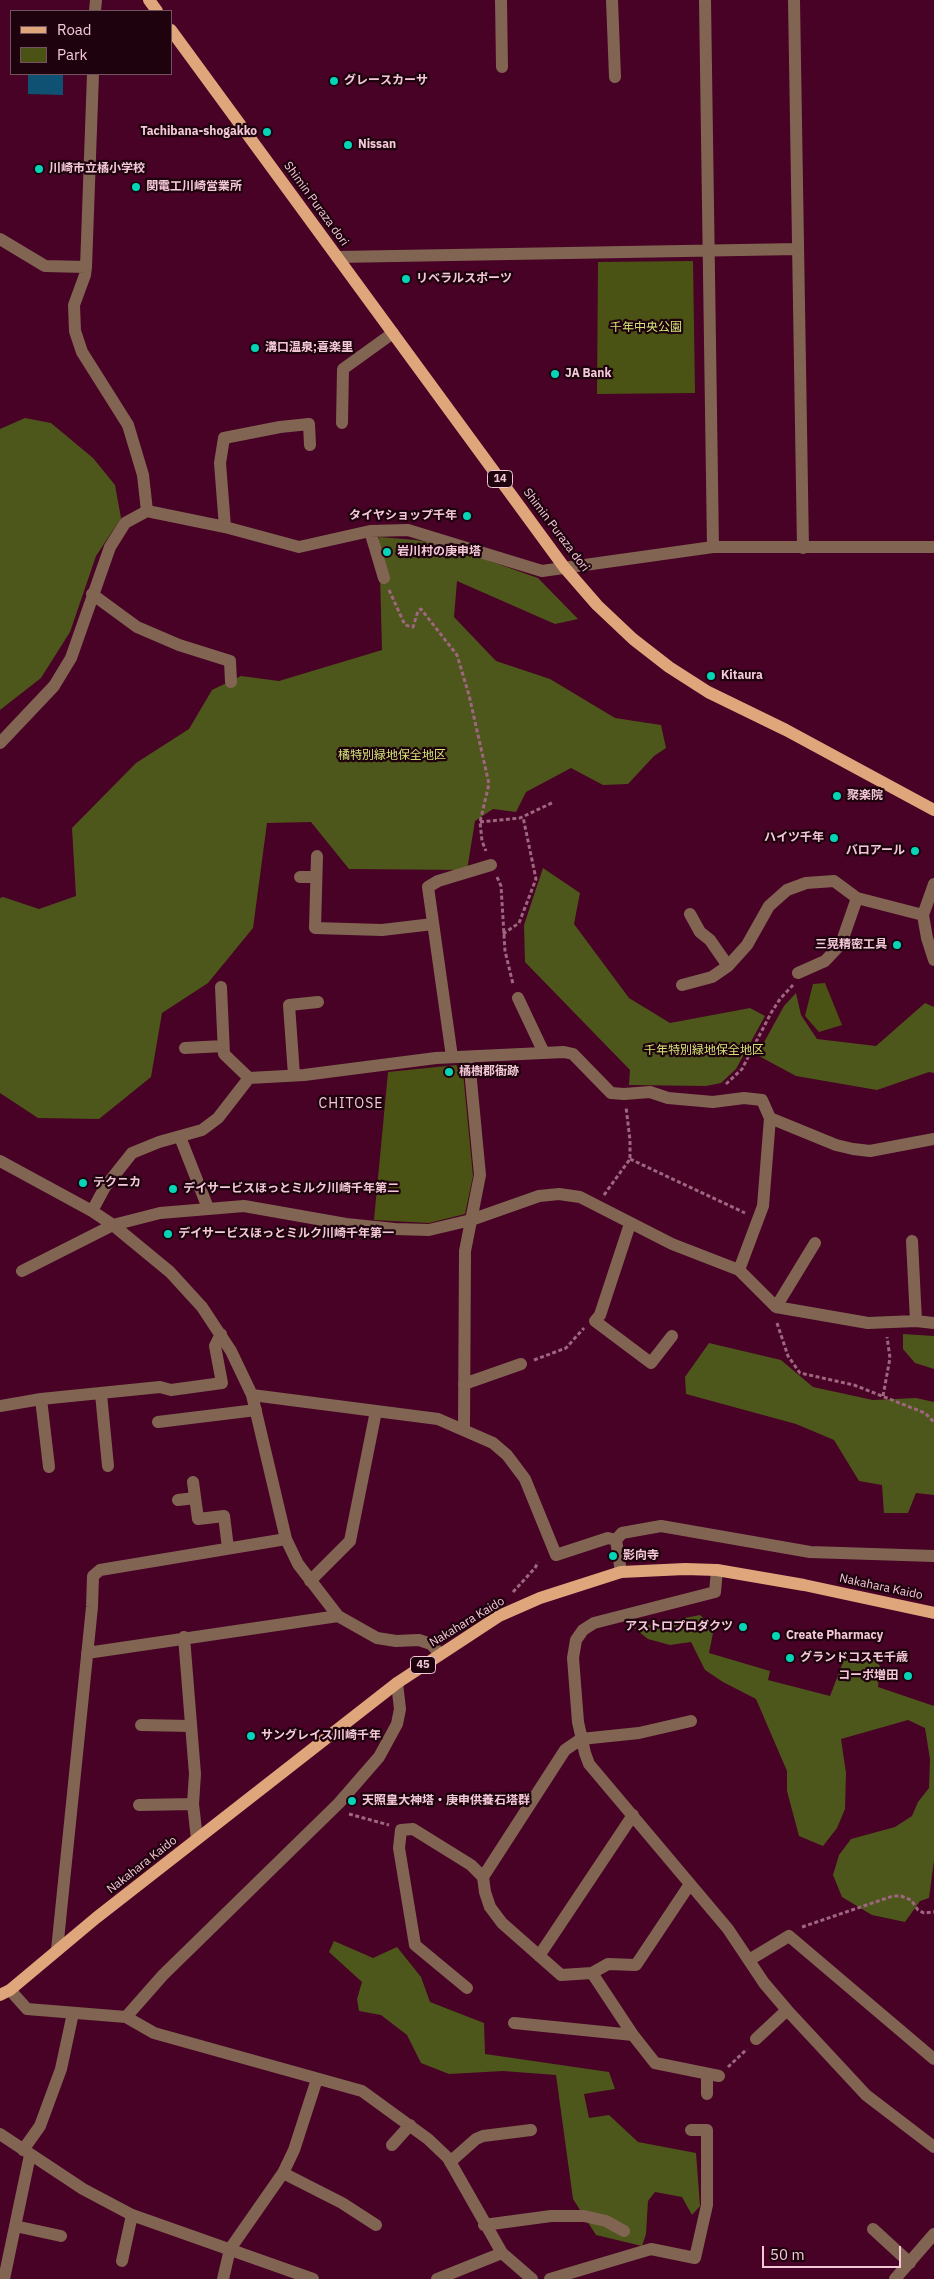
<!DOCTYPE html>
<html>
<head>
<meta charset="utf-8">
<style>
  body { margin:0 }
  #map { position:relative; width:934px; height:2279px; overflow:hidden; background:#470225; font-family:"IBM Plex Sans",sans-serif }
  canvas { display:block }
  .legend { position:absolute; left:10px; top:10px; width:162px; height:65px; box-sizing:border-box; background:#1e030e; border:1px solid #74525e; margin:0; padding:6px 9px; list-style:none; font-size:15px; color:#f4c9d7 }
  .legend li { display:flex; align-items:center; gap:10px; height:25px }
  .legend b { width:25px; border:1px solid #74525e }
  .scale { position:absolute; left:762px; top:2246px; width:139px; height:22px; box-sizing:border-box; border:2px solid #f4c9d7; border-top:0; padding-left:6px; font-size:15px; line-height:18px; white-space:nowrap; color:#f4c9d7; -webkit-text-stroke:4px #1e030e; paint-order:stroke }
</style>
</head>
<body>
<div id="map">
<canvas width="934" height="2279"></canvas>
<ul class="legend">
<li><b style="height:6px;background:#dfa67c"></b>Road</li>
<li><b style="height:14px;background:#4a5313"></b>Park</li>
</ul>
<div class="scale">50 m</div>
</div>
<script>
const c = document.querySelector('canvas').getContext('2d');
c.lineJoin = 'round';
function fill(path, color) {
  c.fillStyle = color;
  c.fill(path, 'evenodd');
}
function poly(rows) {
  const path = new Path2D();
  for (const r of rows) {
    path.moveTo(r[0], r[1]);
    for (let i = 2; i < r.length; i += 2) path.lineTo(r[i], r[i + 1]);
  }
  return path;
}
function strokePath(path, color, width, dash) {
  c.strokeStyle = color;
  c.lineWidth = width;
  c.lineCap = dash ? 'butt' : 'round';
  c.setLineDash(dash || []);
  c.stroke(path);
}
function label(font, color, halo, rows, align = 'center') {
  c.font = font + ' "IBM Plex Sans","Noto Sans JP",sans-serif';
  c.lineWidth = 4.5;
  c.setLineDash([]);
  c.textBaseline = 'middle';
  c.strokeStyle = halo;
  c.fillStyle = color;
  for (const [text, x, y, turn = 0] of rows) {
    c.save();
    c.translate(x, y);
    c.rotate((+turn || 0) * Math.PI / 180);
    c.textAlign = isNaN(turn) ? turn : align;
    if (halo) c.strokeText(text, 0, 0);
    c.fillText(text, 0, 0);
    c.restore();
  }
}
fill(poly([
  [693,261,695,393,597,394,598,262],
  [825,983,842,1025,819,1032,805,1016,813,984],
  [456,1065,463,1072,473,1176,465,1214,429,1223,374,1220,388,1072]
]), '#4a5313');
fill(poly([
  [25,418,51,423,93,458,115,485,121,518,96,556,70,632,41,678,0,710,0,429],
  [379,537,416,540,444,545,538,578,578,619,555,624,457,581,454,617,496,661,550,679,615,718,661,725,666,748,654,756,628,784,603,785,571,768,526,792,516,812,493,809,475,821,467,870,349,869,311,822,267,823,253,928,208,983,162,1013,151,1077,99,1119,38,1118,0,1093,0,898,3,897,39,909,76,896,72,828,136,763,189,729,212,690,241,676,279,681,382,650],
  [543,868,580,893,574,924,629,998,670,1023,750,1008,765,1016,736,1069,721,1083,706,1086,629,1085,630,1070,525,962,524,925],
  [796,993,801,1015,817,1039,876,1046,925,1003,934,1007,934,1073,929,1072,877,1090,796,1076,757,1055,784,1006],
  [903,1334,934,1336,934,1369,915,1363,903,1349],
  [709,1343,781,1360,813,1387,873,1400,916,1398,934,1402,934,1495,916,1493,908,1513,884,1513,882,1485,859,1481,834,1440,796,1424,686,1394,685,1377],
  [700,1615,714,1628,709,1653,770,1671,768,1680,830,1696,845,1657,872,1657,880,1666,878,1687,934,1706,934,1860,929,1898,920,1901,905,1922,872,1915,842,1897,833,1875,839,1855,851,1839,895,1827,912,1816,918,1802,929,1788,930,1759,925,1728,908,1720,841,1739,846,1773,845,1809,837,1828,823,1846,799,1836,787,1791,787,1771,756,1699,723,1682,705,1670,691,1642,670,1645,648,1639,634,1628],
  [334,1941,373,1958,397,1947,421,1977,430,2002,484,2023,485,2054,609,2072,615,2089,584,2094,589,2118,609,2115,638,2142,696,2153,700,2206,692,2215,682,2197,655,2192,648,2201,646,2234,642,2246,596,2235,573,2199,556,2075,503,2071,449,2074,421,2063,407,2035,381,2015,359,2011,357,1999,362,1982,329,1952]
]), '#4e571b');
fill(poly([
  [28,74,63,74,63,95,28,94]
]), '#0e5173');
strokePath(poly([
  [389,590,405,625,413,627,418,611,421,609,457,655,469,695,489,784,480,822,482,841,486,851],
  [480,822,520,818,554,802],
  [497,877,501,886,505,951,513,984],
  [503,934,519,923,536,879,523,817],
  [726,1084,742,1069,771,1013,780,999,793,985],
  [630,1159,745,1213],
  [604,1195,630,1159,630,1140,626,1107],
  [777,1323,788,1356,800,1373,854,1385,925,1413,934,1422],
  [534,1360,566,1348,584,1328],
  [883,1396,890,1358,887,1337],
  [513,1592,535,1568,538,1562],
  [349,1814,389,1825],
  [802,1927,893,1896,901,1896,911,1900,918,1910,924,1913,934,1912],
  [728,2067,747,2049]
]), '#9e667f', 3, [4, 2.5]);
strokePath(poly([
  [501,0,502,67],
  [612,0,615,77],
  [705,0,713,547],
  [794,0,803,548],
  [95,11,96,0],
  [93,74,86,267,85,275,74,305,75,331,82,352,128,425,143,475,147,511],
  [0,239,45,266,86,267],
  [337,257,798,249],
  [342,423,343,369,393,333],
  [225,527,220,463,224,438,280,427,309,424,310,445],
  [370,531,384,578],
  [92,594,137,627,179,645,230,661,231,682],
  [0,743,54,686,71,658,110,547,125,523,147,511,225,527,299,547,370,531,408,530,542,571,713,547,934,547],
  [317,856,315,928,382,930,433,924],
  [300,877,316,877],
  [934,884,923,915,927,938,934,960],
  [690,914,700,932,710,940,728,966],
  [798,973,825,961,841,944,857,898],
  [682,985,712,977,728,966,747,945,769,906,787,890,806,883,834,881,857,898,923,915],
  [221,987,224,1054,249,1078],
  [518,998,544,1053],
  [185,1048,223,1046],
  [452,1057,428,887,438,881,491,865],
  [294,1075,289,1005,318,1002],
  [770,1118,836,1145,853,1149,870,1151,934,1139],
  [180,1137,208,1208],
  [0,1161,92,1211,113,1225,170,1272,202,1307,231,1351,252,1395,286,1539,298,1564,338,1616,377,1638,396,1641,419,1640,431,1644,440,1654],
  [92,1211,105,1187,132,1153,159,1142,202,1130,218,1118,249,1078,304,1075,436,1058,564,1052,573,1054,611,1093,624,1094,650,1092,668,1098,713,1102,744,1098,762,1100,770,1118,763,1206,739,1270],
  [630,1224,600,1315,595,1321,651,1363,672,1336],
  [912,1241,916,1321],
  [22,1271,113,1225,160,1213,244,1206,346,1224,395,1229,429,1230,471,1220,539,1196,559,1194,580,1197,672,1244,739,1270,776,1307,868,1323,916,1321,934,1323],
  [776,1307,815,1243],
  [464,1384,521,1364],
  [101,1394,108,1466],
  [252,1395,438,1419,493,1443,507,1455,525,1479,556,1555,608,1538,616,1540,622,1533,661,1526,810,1552,934,1556],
  [41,1399,49,1467],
  [0,1406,41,1399,160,1387,171,1390,222,1383,215,1346,221,1334],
  [158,1422,256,1410],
  [464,1429,465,1251,480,1175,470,1070,466,1057],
  [193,1482,198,1519,224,1516,228,1548],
  [178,1500,195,1498],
  [616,1540,621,1572],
  [717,1570,715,1592,594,1623,583,1630,576,1640,573,1658,578,1722,585,1753,589,1764,728,1929,764,1983,787,2010,866,2095,934,2147],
  [310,1581,350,1541,376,1411],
  [184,1637,195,1774,193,1804,197,1839],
  [87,1653,338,1616],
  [141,1725,190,1726],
  [139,1805,193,1804],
  [483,1877,565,1750,581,1739,639,1733,691,1721],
  [57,1950,92,1607,93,1576,100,1570,286,1539],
  [539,1956,633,1815],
  [749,1960,789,1936,934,2059],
  [592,1973,633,2035,655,2063,719,2076],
  [467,1988,415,1945,399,1848,401,1830,413,1829,471,1865,483,1877,485,1892,490,1907,502,1923,561,1975,592,1973,608,1964,636,1965,690,1884],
  [10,1990,27,2009,126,2017,154,2033,362,2091,428,2139,448,2158,502,2253,532,2279],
  [126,2017,163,1975,339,1803,379,1757,397,1724,400,1709,397,1683],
  [514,2023,633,2035],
  [756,2039,787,2010],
  [707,2074,707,2094],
  [0,2134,83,2189,132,2215,313,2279],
  [392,2145,410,2125],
  [23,2150,40,2126,61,2069,73,2013],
  [450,2162,476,2139,483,2136,531,2130],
  [283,2173,342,2203,376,2225],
  [484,2225,551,2216,584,2216,606,2221,624,2231],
  [15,2226,61,2236],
  [873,2229,910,2263],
  [122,2261,132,2215],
  [4,2279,30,2155],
  [223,2279,230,2249,283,2173,294,2150,317,2079],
  [437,2279,502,2253],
  [550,2279,651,2249,695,2258,707,2205,707,2130,691,2130],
  [895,2279,934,2234]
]), '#816552', 12);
strokePath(poly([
  [149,0,157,11],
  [171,30,564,567,597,605,633,639,669,667,708,692,786,730,934,810],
  [0,1995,10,1990,96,1918,397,1683,499,1616,540,1598,621,1572,685,1569,717,1570,804,1585,934,1613]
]), '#dfa67c', 12);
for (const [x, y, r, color] of [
  [334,81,5,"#05d5b6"],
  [267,132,5,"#05d5b6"],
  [348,145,5,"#05d5b6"],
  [39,169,5,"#05d5b6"],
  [136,187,5,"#05d5b6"],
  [406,279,5,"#05d5b6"],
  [255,348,5,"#05d5b6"],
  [555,374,5,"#05d5b6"],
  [467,516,5,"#05d5b6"],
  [387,552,5,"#05d5b6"],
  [711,676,5,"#05d5b6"],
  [837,796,5,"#05d5b6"],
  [834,838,5,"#05d5b6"],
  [915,851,5,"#05d5b6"],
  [897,945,5,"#05d5b6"],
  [449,1072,5,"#05d5b6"],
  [83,1183,5,"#05d5b6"],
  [173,1189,5,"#05d5b6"],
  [168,1234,5,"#05d5b6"],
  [613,1556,5,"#05d5b6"],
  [743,1627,5,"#05d5b6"],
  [776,1636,5,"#05d5b6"],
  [790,1658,5,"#05d5b6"],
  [908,1676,5,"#05d5b6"],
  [251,1736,5,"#05d5b6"],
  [352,1801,5,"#05d5b6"]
]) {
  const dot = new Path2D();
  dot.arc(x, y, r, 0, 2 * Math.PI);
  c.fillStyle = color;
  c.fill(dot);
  strokePath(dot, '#1e030e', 2);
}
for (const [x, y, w] of [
  [500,479,25],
  [423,1665,25]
]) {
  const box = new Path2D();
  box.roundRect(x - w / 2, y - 8.5, w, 17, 4);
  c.fillStyle = '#1e030e';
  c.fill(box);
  strokePath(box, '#f4c9d7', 1);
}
label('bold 11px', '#f4c9d7', null, [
  ["14",500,479],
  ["45",423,1665]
]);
label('bold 12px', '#f4c9d7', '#1e030e', [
  ["グレースカーサ",344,81],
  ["Tachibana-shogakko",257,132,"right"],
  ["Nissan",358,145],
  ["川崎市立橘小学校",49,169],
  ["関電工川崎営業所",146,187],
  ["リベラルスポーツ",416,279],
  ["溝口温泉;喜楽里",265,348],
  ["JA Bank",565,374],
  ["タイヤショップ千年",457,516,"right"],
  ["岩川村の庚申塔",397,552],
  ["Kitaura",721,676],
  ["聚楽院",847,796],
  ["ハイツ千年",824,838,"right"],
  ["バロアール",905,851,"right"],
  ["三晃精密工具",887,945,"right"],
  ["橘樹郡衙跡",459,1072],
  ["テクニカ",93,1183],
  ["デイサービスほっとミルク川崎千年第二",183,1189],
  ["デイサービスほっとミルク川崎千年第一",178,1234],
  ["影向寺",623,1556],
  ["アストロプロダクツ",733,1627,"right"],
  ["Create Pharmacy",786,1636],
  ["グランドコスモ千歳",800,1658],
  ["コーポ増田",898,1676,"right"],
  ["サングレイス川崎千年",261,1736],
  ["天照皇大神塔・庚申供養石塔群",362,1801]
], 'left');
label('12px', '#f4c9d7', '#1e030e', [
  ["Shimin Puraza dori",316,204,54],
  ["Shimin Puraza dori",556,530,53],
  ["Nakahara Kaido",881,1587,12],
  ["Nakahara Kaido",467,1622,-31],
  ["Nakahara Kaido",142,1865,-38]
]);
label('12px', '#d2e478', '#1e030e', [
  ["千年中央公園",646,328],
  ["橘特別緑地保全地区",392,756],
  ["千年特別緑地保全地区",704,1051]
]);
c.letterSpacing = '1px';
label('14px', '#f4c9d7', '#1e030e', [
  ["CHITOSE",351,1104]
]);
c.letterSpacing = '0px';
</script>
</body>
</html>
